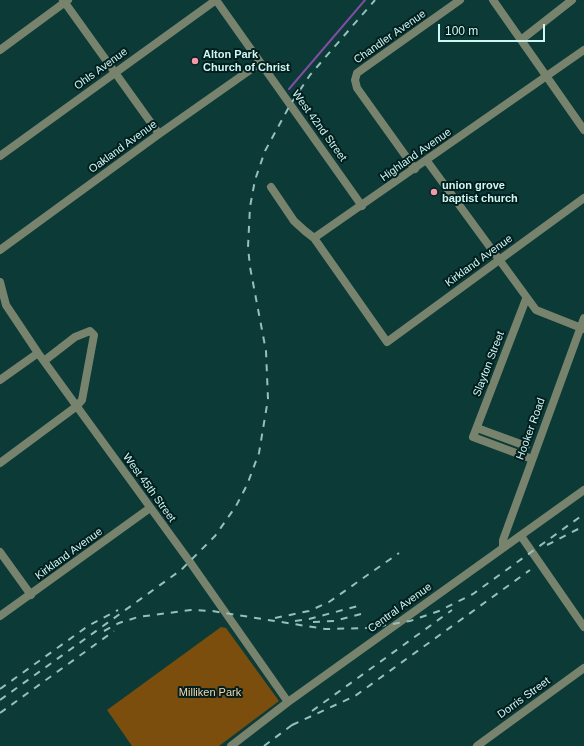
<!DOCTYPE html>
<html>
<head>
<meta charset="utf-8">
<style>
  body { margin:0 }
  #map { position:relative; width:584px; height:746px; overflow:hidden; background:#0c3a37; font-family:Arial,sans-serif }
  canvas { display:block }
  .scale { position:absolute; left:438px; top:24px; width:107px; height:18px; box-sizing:border-box; border:2px solid #d0f6f2; border-top:0; padding-left:5px; font-size:12px; line-height:14px; white-space:nowrap; color:#d0f6f2; -webkit-text-stroke:3px #001f1e; paint-order:stroke }
</style>
</head>
<body>
<div id="map">
<canvas width="584" height="746"></canvas>
<div class="scale">100 m</div>
</div>
<script>
const c = document.querySelector('canvas').getContext('2d');
c.lineJoin = 'round';
function fill(path, color) {
  c.fillStyle = color;
  c.fill(path, 'evenodd');
}
function poly(rows) {
  const path = new Path2D();
  for (const r of rows) {
    path.moveTo(r[0], r[1]);
    for (let i = 2; i < r.length; i += 2) path.lineTo(r[i], r[i + 1]);
  }
  return path;
}
function strokePath(path, color, width, dash) {
  c.strokeStyle = color;
  c.lineWidth = width;
  c.lineCap = dash ? 'butt' : 'round';
  c.setLineDash(dash || []);
  c.stroke(path);
}
function label(font, color, halo, rows, align = 'center') {
  c.font = font + ' Arial,sans-serif';
  c.lineWidth = 4;
  c.setLineDash([]);
  c.textBaseline = 'middle';
  c.strokeStyle = halo;
  c.fillStyle = color;
  for (const [text, x, y, turn = 0] of rows) {
    c.save();
    c.translate(x, y);
    c.rotate((+turn || 0) * Math.PI / 180);
    c.textAlign = isNaN(turn) ? turn : align;
    if (halo) c.strokeText(text, 0, 0);
    c.fillText(text, 0, 0);
    c.restore();
  }
}
fill(poly([
  [221,627,226,628,279,701,219,746,132,746,107,710]
]), '#7b4e0d');
strokePath(poly([
  [289,89,365,0]
]), '#804da4', 2);
strokePath(poly([
  [63,0,159,134],
  [216,0,362,206],
  [493,0,584,130],
  [521,40,572,0],
  [0,50,68,0],
  [0,156,216,0],
  [427,161,536,310,584,329],
  [415,169,357,88,355,80,357,73,460,0],
  [271,187,294,221,305,231,314,238,584,50],
  [314,238,387,342,584,198],
  [0,250,159,134,260,63],
  [0,282,6,305,38,353,190,562,288,702],
  [526,299,473,437,532,459],
  [0,380,38,353],
  [477,428,526,446],
  [0,463,77,406,82,400,94,335,90,331,75,337,44,361],
  [521,536,584,627],
  [503,548,503,540,584,318],
  [0,552,31,595],
  [0,616,150,508],
  [231,746,288,702,584,490],
  [477,746,584,668]
]), '#78836d', 8);
strokePath(poly([
  [547,545,584,526],
  [275,618,309,611,329,602,399,553],
  [295,621,309,619,358,606],
  [313,622,334,621,361,614],
  [104,631,119,623,138,617,191,610,212,611,325,629,369,628,410,621,439,611,473,594,584,514],
  [0,689,88,626,118,610],
  [0,700,181,570,215,536,236,506,247,485,259,453,268,399,266,351,250,267,248,247,250,207,255,180,265,151,290,105,310,75,375,0],
  [312,711,452,610],
  [0,713,114,631],
  [292,725,355,696,530,570],
  [264,746,296,722]
]), '#97bfbc', 2, [7, 7]);
for (const [x, y, r, color] of [
  [195,61,4,"#f39aa8"],
  [434,192,4,"#f39aa8"]
]) {
  const dot = new Path2D();
  dot.arc(x, y, r, 0, 2 * Math.PI);
  c.fillStyle = color;
  c.fill(dot);
  strokePath(dot, '#001f1e', 1.5);
}
label('11px', '#d0f6f2', '#001f1e', [
  ["Chandler Avenue",390,37,-35],
  ["Ohls Avenue",101,69,-36],
  ["West 42nd Street",319,126,54],
  ["Oakland Avenue",123,147,-36],
  ["Highland Avenue",416,155,-35],
  ["Kirkland Avenue",479,261,-36],
  ["Slayton Street",489,364,-69],
  ["Hooker Road",531,429,-70],
  ["West 45th Street",149,488,54],
  ["Kirkland Avenue",69,554,-36],
  ["Central Avenue",400,608,-36],
  ["Dorris Street",524,698,-36]
]);
label('bold 11px', '#d0f6f2', '#001f1e', [
  ["Alton Park",203,55],
  ["Church of Christ",203,68],
  ["union grove",442,186],
  ["baptist church",442,199]
], 'left');
label('11px', '#fad4ab', '#001f1e', [
  ["Milliken Park",210,693]
]);
</script>
</body>
</html>
